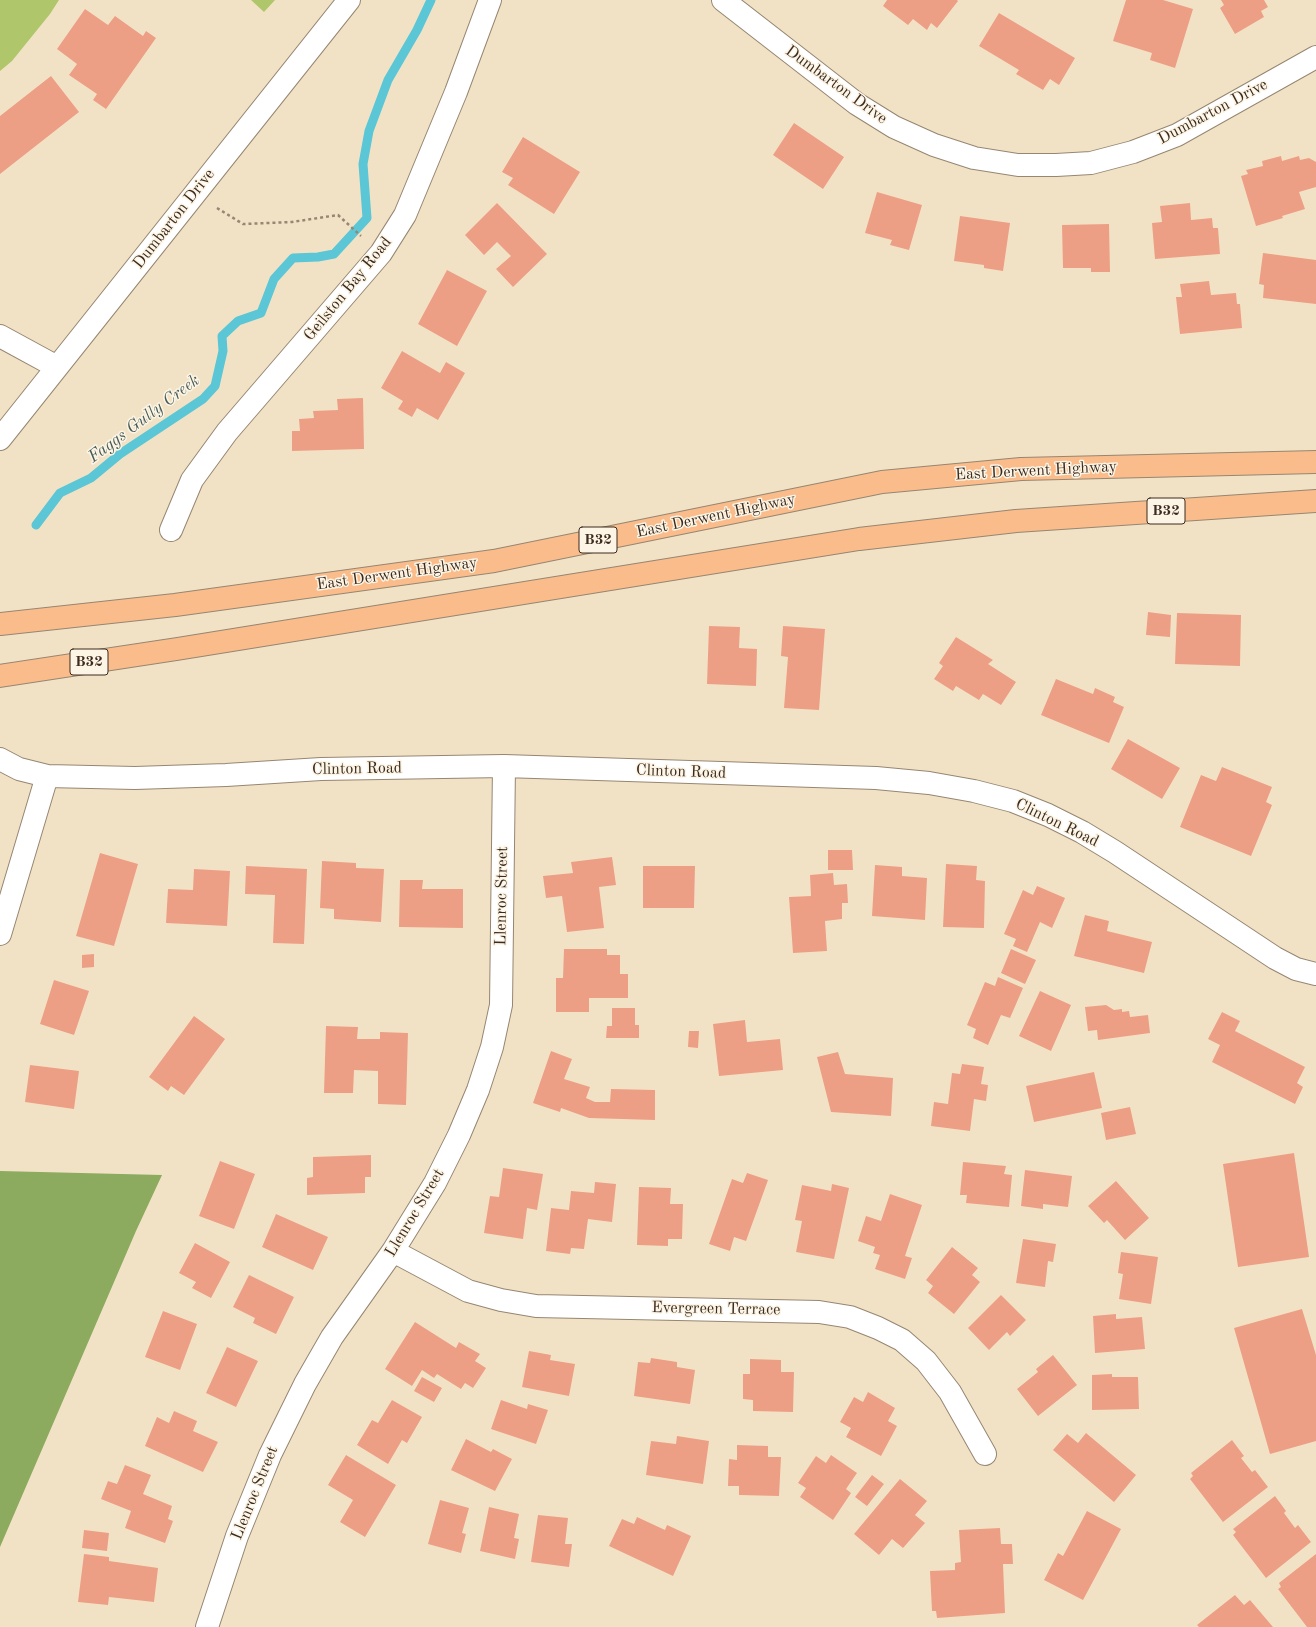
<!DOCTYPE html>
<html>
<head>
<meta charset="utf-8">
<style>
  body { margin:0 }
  canvas { display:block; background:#f2e2c5 }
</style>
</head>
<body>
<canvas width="1316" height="1627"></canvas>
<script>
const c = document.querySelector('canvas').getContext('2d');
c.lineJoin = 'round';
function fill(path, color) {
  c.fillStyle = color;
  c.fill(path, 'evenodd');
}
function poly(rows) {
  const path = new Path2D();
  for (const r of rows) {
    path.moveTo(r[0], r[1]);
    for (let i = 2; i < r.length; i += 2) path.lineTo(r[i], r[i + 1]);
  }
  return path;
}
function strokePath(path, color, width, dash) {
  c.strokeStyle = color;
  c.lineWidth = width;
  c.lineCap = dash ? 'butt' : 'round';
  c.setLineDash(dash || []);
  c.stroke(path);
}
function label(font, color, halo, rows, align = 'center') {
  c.font = font + ' "Old Standard TT",serif';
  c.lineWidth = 3;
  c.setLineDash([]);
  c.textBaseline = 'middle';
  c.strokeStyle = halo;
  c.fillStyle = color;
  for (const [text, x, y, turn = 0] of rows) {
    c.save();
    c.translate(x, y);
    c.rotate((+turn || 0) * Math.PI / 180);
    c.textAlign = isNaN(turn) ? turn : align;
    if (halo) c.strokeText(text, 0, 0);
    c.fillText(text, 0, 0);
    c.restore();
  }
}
fill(poly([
  [0,0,59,0,50,14,12,61,0,71],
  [251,0,275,0,264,12]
]), '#b0c66b');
fill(poly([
  [0,1171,162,1175,136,1231,0,1547]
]), '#8cab5f');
strokePath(poly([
  [36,525,60,493,91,478,120,454,203,399,215,386,223,351,222,336,238,321,261,313,274,279,293,258,318,257,334,254,367,218,363,164,369,131,388,80,417,30,431,0]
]), '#5bc6d5', 9);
fill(poly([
  [887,0,957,0,958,1,937,28,931,23,927,30,913,19,908,25,883,6],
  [1126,0,1163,0,1193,9,1175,68,1150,60,1152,53,1113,41],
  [1221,0,1264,0,1268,7,1261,11,1264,17,1235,34,1220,8,1224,5],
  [85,9,108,25,115,16,143,36,146,31,156,38,106,109,93,100,97,94,69,75,77,64,57,49],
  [999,13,1075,58,1059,85,1050,79,1043,90,1016,74,1019,70,979,46],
  [51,76,79,112,0,174,0,116],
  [794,123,844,157,823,189,773,155],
  [523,137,580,172,554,214,508,185,513,178,502,172],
  [1281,156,1282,161,1299,156,1300,160,1309,158,1316,162,1316,187,1299,192,1305,209,1282,216,1283,218,1256,226,1241,176,1248,174,1246,170,1263,166,1262,161],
  [877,192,922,205,909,250,890,245,892,240,865,233],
  [497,203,547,254,513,287,496,269,511,256,497,242,484,255,465,235],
  [1190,203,1191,220,1212,218,1213,228,1218,228,1220,254,1155,259,1152,223,1162,222,1160,206],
  [960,216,1010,223,1003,271,984,268,984,265,954,261],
  [1109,224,1110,272,1091,272,1091,268,1063,268,1062,225],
  [1263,253,1316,260,1316,304,1263,298,1264,285,1259,284],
  [447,270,487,291,457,346,418,324],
  [1209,281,1211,295,1236,293,1237,304,1240,304,1242,328,1180,334,1176,297,1182,297,1180,284],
  [402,351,440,373,446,362,465,373,438,420,417,408,412,417,398,409,403,401,381,388],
  [363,398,364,449,292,451,292,431,300,431,299,419,314,418,313,411,338,410,337,399],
  [1148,612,1171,615,1170,637,1146,635],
  [1177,613,1241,615,1240,666,1175,664],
  [709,626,740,627,739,648,757,649,756,686,707,684],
  [783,626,825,629,819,710,784,708,788,657,781,656],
  [956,637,993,660,988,664,1016,682,1001,705,983,694,979,700,956,686,953,691,934,679,943,666,939,663],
  [1056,679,1093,694,1095,688,1115,697,1113,702,1124,707,1109,743,1041,715],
  [1128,739,1180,768,1162,799,1111,769],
  [1222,767,1272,787,1266,802,1272,805,1251,856,1180,827,1201,775,1216,781],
  [828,850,852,850,853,870,828,870],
  [100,853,138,864,114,946,76,936],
  [612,857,616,885,599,887,604,928,567,932,562,896,546,898,543,876,573,873,571,862],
  [322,861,356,863,356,868,384,869,381,922,334,919,334,909,320,908],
  [946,864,977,866,976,880,985,881,984,928,943,927],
  [875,865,902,867,902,876,927,878,925,920,872,916],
  [246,866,307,869,304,944,273,943,275,895,245,894],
  [643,866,695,866,694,908,643,908],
  [194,869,230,871,227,926,166,923,168,889,193,890],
  [833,873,834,885,847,884,848,903,842,903,842,919,825,921,827,951,793,953,789,897,811,896,810,875],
  [400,880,423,880,422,889,463,889,463,928,399,927],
  [1037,886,1065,898,1052,928,1040,922,1027,952,1013,946,1016,939,1004,934,1023,890,1033,895],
  [1085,915,1109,921,1107,931,1152,942,1144,973,1074,956],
  [564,949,607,949,607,955,620,955,620,974,628,974,628,998,589,998,589,1012,556,1012,556,978,563,978],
  [1011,949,1036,960,1025,984,1001,973],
  [94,954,94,967,82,968,82,955],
  [998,977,1023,988,1010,1018,1001,1015,988,1045,973,1038,976,1029,967,1025,985,982,995,986],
  [54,980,89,991,74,1035,40,1024],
  [1040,991,1071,1005,1051,1051,1019,1036],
  [1106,1005,1114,1010,1122,1009,1122,1012,1129,1011,1130,1017,1148,1015,1150,1033,1098,1040,1097,1030,1088,1031,1085,1007],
  [612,1008,635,1008,635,1025,639,1025,639,1038,606,1038,607,1026,612,1026],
  [1222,1012,1240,1021,1235,1031,1305,1067,1297,1083,1303,1087,1295,1104,1212,1062,1220,1045,1208,1039],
  [194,1016,225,1039,184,1095,171,1086,168,1091,149,1077],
  [745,1020,747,1042,780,1039,783,1070,719,1076,713,1024],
  [326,1026,358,1027,357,1039,380,1039,380,1032,408,1033,406,1105,378,1104,378,1071,354,1070,353,1093,324,1093],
  [689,1031,699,1031,698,1048,688,1047],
  [551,1051,572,1059,564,1079,590,1087,586,1098,595,1102,610,1102,611,1089,655,1090,655,1120,589,1118,561,1108,560,1112,533,1103],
  [838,1052,845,1074,893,1078,891,1116,831,1112,817,1057],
  [962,1064,984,1067,981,1084,988,1085,986,1101,974,1099,970,1131,931,1126,934,1102,948,1104,952,1073,960,1074],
  [30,1065,79,1071,74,1109,25,1102],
  [1094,1072,1102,1108,1034,1122,1026,1086],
  [1130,1107,1136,1134,1106,1140,1101,1113],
  [1294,1153,1309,1257,1238,1267,1223,1164],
  [371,1155,371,1177,365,1177,365,1193,307,1195,307,1178,313,1177,313,1157],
  [220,1161,255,1174,234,1229,199,1216],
  [963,1162,1006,1166,1004,1174,1012,1175,1009,1207,966,1203,967,1195,960,1195],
  [503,1168,543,1174,537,1210,527,1208,523,1239,484,1233,490,1196,499,1197],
  [1025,1170,1072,1176,1068,1207,1043,1204,1043,1209,1021,1206],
  [747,1173,768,1180,746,1241,734,1237,730,1251,709,1244,732,1179,743,1183],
  [1116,1181,1149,1218,1125,1240,1107,1220,1104,1223,1088,1206],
  [595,1182,616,1184,612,1222,588,1219,584,1249,571,1248,570,1254,546,1251,551,1208,569,1210,571,1191,594,1193],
  [832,1184,849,1188,834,1259,796,1252,802,1221,795,1220,802,1185,831,1191],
  [639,1187,671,1188,670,1204,683,1204,682,1239,668,1239,668,1246,637,1245],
  [890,1194,922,1205,905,1256,912,1258,905,1279,875,1269,880,1255,873,1253,875,1247,858,1241,866,1216,881,1221],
  [276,1214,328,1237,313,1270,262,1247],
  [1023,1239,1056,1244,1053,1262,1048,1261,1045,1287,1016,1283],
  [195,1243,230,1262,211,1298,192,1288,196,1282,179,1273],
  [952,1247,978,1268,972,1275,980,1282,954,1314,928,1293,933,1286,926,1280],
  [1121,1252,1158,1257,1151,1304,1119,1299,1123,1274,1118,1273],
  [249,1275,294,1297,276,1334,253,1323,255,1318,233,1307],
  [1001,1295,1026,1320,1010,1336,1007,1332,989,1350,968,1328],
  [1302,1309,1316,1355,1316,1441,1270,1454,1234,1328],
  [163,1311,197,1324,180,1370,145,1357],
  [1116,1314,1116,1319,1142,1317,1145,1349,1095,1353,1093,1316],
  [415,1322,456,1348,459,1342,480,1354,475,1361,486,1368,473,1388,465,1383,461,1389,437,1374,434,1378,422,1370,412,1386,385,1369],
  [227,1347,258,1361,236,1407,206,1393],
  [529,1351,551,1355,550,1360,575,1364,569,1396,522,1387],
  [1053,1355,1077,1385,1038,1416,1017,1389,1038,1372,1036,1369],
  [651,1358,677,1362,677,1367,695,1370,690,1404,634,1396,638,1362,650,1363],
  [750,1359,781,1360,781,1372,794,1372,793,1412,753,1411,753,1400,743,1399,743,1374,750,1374],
  [1112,1374,1112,1377,1138,1377,1139,1409,1092,1410,1092,1375],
  [422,1377,442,1388,434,1402,414,1391],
  [868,1392,895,1408,888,1421,897,1426,881,1456,846,1437,851,1428,840,1422,854,1397,863,1402],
  [392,1400,422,1417,407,1443,402,1440,388,1464,357,1445,372,1420,378,1423],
  [501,1400,527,1409,528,1404,548,1410,536,1444,491,1429],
  [174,1411,197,1421,193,1431,218,1442,203,1472,145,1446,157,1417,169,1423],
  [1086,1433,1136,1475,1114,1502,1053,1450,1067,1434,1078,1443],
  [677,1436,709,1441,703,1484,646,1475,651,1441,676,1444],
  [466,1439,491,1452,493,1449,512,1459,495,1491,451,1470],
  [1232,1440,1244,1456,1241,1458,1252,1472,1255,1470,1268,1487,1223,1522,1190,1479,1193,1476,1191,1473],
  [737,1445,768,1446,768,1457,781,1457,779,1496,739,1495,739,1486,728,1486,729,1459,737,1460],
  [346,1455,396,1485,365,1537,340,1522,353,1500,328,1485],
  [831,1455,857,1473,846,1489,851,1493,833,1520,800,1497,806,1488,798,1483,816,1456,826,1463],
  [125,1465,151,1475,143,1494,172,1506,168,1519,173,1521,165,1543,125,1528,131,1511,101,1499,108,1481,117,1484],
  [872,1475,884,1484,867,1506,855,1497],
  [900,1479,927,1501,915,1515,925,1523,903,1548,892,1539,879,1555,854,1534],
  [1275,1496,1286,1511,1284,1513,1295,1528,1298,1525,1311,1542,1266,1578,1233,1535,1236,1532,1233,1529],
  [440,1500,469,1508,462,1533,466,1534,461,1553,428,1544],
  [489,1507,519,1514,514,1538,519,1539,515,1559,480,1551],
  [1087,1511,1121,1529,1083,1600,1044,1580,1058,1553,1063,1556],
  [538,1515,568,1518,565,1544,572,1544,569,1567,531,1562],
  [637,1517,665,1530,667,1525,691,1536,673,1576,609,1546,622,1519,634,1524],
  [1000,1528,1001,1544,1012,1544,1013,1564,1003,1564,1005,1613,937,1618,936,1611,932,1611,930,1571,955,1570,955,1563,961,1562,959,1530],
  [84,1530,109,1533,107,1551,82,1548],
  [84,1554,109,1557,109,1561,158,1568,154,1602,109,1597,108,1605,78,1602],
  [1316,1554,1316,1627,1307,1627,1278,1589,1281,1587,1279,1583],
  [1235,1595,1244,1605,1250,1600,1273,1627,1199,1627,1197,1625]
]), '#ed9f86');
const street = poly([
  [723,0,857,104,894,127,934,145,974,158,1018,165,1056,165,1091,163,1133,152,1177,135,1316,57],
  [0,336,57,367],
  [0,439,349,0],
  [171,530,192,480,227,432,381,253,405,215,456,92,490,0],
  [0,759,19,769,47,776,135,778,226,775,321,769,504,766,876,778,929,783,974,791,1013,801,1048,815,1082,832,1115,852,1275,958,1296,969,1316,974],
  [0,934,47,776],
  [393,1251,468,1291,501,1300,536,1306,819,1312,850,1317,878,1328,902,1340,926,1361,950,1392,985,1454],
  [207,1627,237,1536,270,1455,305,1384,332,1337,393,1251,435,1183,459,1135,478,1090,492,1047,501,1005,504,766]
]);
const primary = poly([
  [0,624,175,605,494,561,882,482,1021,469,1316,462],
  [0,676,177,649,859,539,1016,521,1316,501]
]);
strokePath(street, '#968672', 24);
strokePath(primary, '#968672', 24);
strokePath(poly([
  [217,208,243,224,292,222,338,215,361,236]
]), '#968672', 2.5, [3, 3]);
strokePath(street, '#fff', 22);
strokePath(primary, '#f9bc8a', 22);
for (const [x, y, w] of [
  [1166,511,38],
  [598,540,38],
  [89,662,38]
]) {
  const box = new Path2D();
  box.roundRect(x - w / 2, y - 13, w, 26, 3);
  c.fillStyle = '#fcf5e5';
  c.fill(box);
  strokePath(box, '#3b2a1e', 1);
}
label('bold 15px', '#3b2a1e', null, [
  ["B32",1166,511],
  ["B32",598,540],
  ["B32",89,662]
]);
label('16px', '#3b2a1e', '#fcf5e5', [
  ["Dumbarton Drive",836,85,36],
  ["Dumbarton Drive",1213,112,-28],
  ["Dumbarton Drive",174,219,-52],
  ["Geilston Bay Road",348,289,-51],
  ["East Derwent Highway",1036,471,-3],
  ["East Derwent Highway",716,516,-12],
  ["East Derwent Highway",397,574,-8],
  ["Clinton Road",357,769,-1],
  ["Clinton Road",681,772,2],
  ["Clinton Road",1057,823,26],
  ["Llenroc Street",502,896,-89],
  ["Llenroc Street",415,1213,-59],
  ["Evergreen Terrace",716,1309,1],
  ["Llenroc Street",255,1493,-68]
]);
label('italic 17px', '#455955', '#fcf5e5', [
  ["Faggs Gully Creek",144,419,-37]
]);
</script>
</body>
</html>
